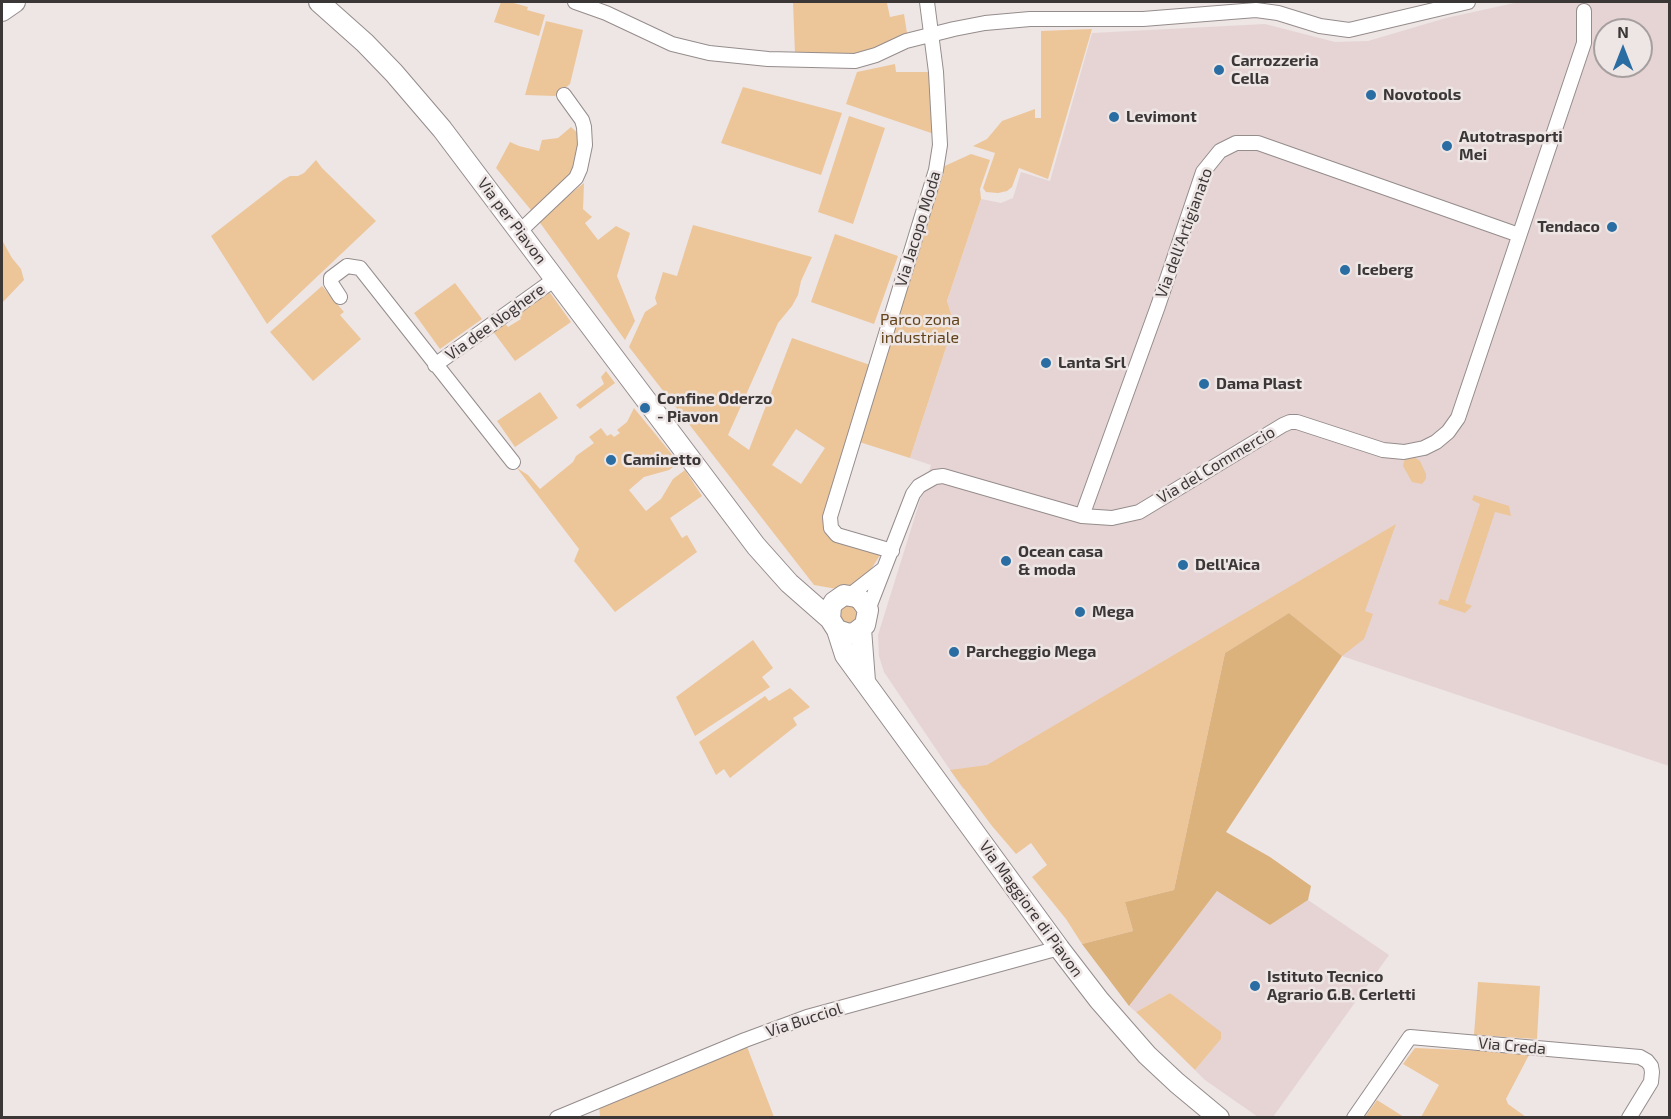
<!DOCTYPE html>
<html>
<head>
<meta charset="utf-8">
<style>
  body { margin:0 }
  #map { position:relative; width:1671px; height:1119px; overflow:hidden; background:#eee5e5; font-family:"Exo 2",sans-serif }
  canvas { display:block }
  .frame { position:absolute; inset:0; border:3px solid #3b3737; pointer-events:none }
  .north { position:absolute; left:1593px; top:18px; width:60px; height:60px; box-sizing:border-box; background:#eee5e5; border:2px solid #a69f9f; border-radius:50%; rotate:0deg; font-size:16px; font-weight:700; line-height:24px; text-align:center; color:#3b3737 }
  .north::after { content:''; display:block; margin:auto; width:21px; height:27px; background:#2a6da2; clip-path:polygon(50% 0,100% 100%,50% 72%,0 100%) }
</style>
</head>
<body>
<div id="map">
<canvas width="1671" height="1119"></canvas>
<div class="frame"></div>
<div class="north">N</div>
</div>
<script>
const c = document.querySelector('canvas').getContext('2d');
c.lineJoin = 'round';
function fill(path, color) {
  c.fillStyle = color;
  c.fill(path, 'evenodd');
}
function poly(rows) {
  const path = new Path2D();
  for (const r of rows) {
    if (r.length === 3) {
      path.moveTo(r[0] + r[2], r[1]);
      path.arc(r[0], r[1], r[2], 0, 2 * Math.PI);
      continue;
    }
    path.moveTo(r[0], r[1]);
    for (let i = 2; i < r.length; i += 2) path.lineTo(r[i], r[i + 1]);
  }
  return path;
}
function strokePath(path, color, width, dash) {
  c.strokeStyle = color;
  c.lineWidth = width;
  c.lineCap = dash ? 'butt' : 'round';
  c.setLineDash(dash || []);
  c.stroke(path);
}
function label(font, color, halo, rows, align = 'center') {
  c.font = font + ' "Exo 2",sans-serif';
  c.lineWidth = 5;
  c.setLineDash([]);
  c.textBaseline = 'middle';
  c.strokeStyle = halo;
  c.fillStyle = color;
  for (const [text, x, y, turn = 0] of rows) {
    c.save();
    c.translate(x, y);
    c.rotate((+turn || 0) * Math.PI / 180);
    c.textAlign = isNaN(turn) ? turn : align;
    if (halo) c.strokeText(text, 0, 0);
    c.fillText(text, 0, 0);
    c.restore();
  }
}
fill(poly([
  [1519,2,1669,2,1669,766,1342,656,1289,613,1228,651,963,789,884,672,879,656,878,635,931,465,910,458,954,323,947,301,981,199,1001,203,1013,198,1021,172,1050,181,1092,33,1265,24,1335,42,1368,41,1446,18],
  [1605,30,1641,30,1641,66,1605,66],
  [1217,891,1270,925,1308,900,1389,955,1273,1117,1258,1117,1205,1080,1195,1070,1221,1039,1170,993,1136,1012,1129,1006]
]), '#e6d4d4');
fill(poly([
  [501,2,510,2,528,7,527,10,545,15,539,36,494,22],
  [793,2,893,2,887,3,890,17,904,14,907,33,879,49,857,55,795,54],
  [546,21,583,30,570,84,555,96,525,95],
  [1092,29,1048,179,1019,168,1012,187,1007,191,998,193,986,192,983,188,995,153,973,146,987,139,1002,121,1035,109,1035,118,1041,118,1041,31],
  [895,64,896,72,936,72,940,136,846,104,857,72],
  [743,87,842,113,821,175,721,143],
  [849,116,885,128,853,224,818,212],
  [571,127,585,140,582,164,536,216,496,168,510,142,519,146,539,151,542,140,558,138],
  [971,154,990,160,980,189,981,199,947,301,954,323,910,458,853,440,831,527,884,549,868,574,853,585,837,589,814,585,629,347,645,312,657,304,655,298,663,272,677,276,693,225,812,257,801,281,798,295,792,306,778,323,728,435,749,450,792,338,876,367,936,170],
  [796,429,825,448,801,484,772,465],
  [316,160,322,168,376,221,267,324,211,236,283,180,290,176,298,176,304,173],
  [584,183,583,209,592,217,585,223,598,240,616,226,630,233,617,276,635,321,625,340,538,220],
  [835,234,898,256,874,324,811,302],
  [2,240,12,258,21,269,24,280,2,303],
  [455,283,482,319,440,349,414,313],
  [322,286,344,312,340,315,361,339,313,381,270,332],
  [548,290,571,322,515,361,492,330,504,322,508,327,521,319,517,313],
  [606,371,615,383,580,409,576,405,604,384,601,377],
  [540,392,558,418,515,447,497,421],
  [634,408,679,463,669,470,644,477,629,490,646,511,661,499,673,479,685,470,702,496,670,518,682,538,687,535,697,552,615,612,574,561,579,549,517,468,528,475,540,489,573,462,576,456,594,443,589,437,601,428,607,436,611,434,614,437,620,433,617,430,627,422],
  [1409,457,1414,457,1420,461,1426,474,1426,479,1422,484,1412,482,1403,466,1404,461],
  [1474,495,1509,506,1511,516,1495,512,1465,603,1472,606,1465,613,1438,604,1440,599,1448,601,1480,504,1472,500],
  [1396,524,1365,611,1373,614,1364,639,1342,656,1289,613,1225,653,1174,890,1125,902,1133,931,1082,944,1066,919,1032,877,1047,865,1031,843,1016,854,992,826,950,770,987,765],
  [848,614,9],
  [753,640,773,668,762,677,770,687,695,736,676,697],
  [790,688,810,707,793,718,797,725,730,778,724,769,716,775,699,742,765,696,769,701],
  [1478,982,1540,986,1537,1039,1474,1035],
  [1170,993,1221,1032,1221,1039,1195,1070,1136,1012],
  [746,1044,774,1117,600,1117,599,1104],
  [1415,1048,1530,1053,1506,1099,1508,1104,1526,1117,1421,1117,1439,1085,1403,1064],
  [1377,1100,1404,1117,1365,1117]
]), '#ecc699');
fill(poly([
  [1289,613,1342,656,1226,832,1270,857,1311,886,1308,900,1270,925,1217,891,1129,1006,1082,944,1133,931,1125,902,1174,890,1225,653]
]), '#dbb17c');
const minor = poly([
  [575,2,606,13,672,44,709,53,768,59,855,61,876,55,906,41,954,29,985,23,1030,19,1143,19,1256,10,1278,13,1320,26,1349,30,1468,2],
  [519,232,576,178,580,169,585,145,584,127,582,120,564,95],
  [340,297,331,283,331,278,347,266,360,268,513,462],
  [435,365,555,279],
  [1082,516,1158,306,1203,172,1220,151,1236,143,1258,143,1519,235],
  [892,551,837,535,831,528,830,517,936,170,940,145,936,72,927,2],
  [850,595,882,570],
  [868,610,913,494,919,486,935,477,943,476,1082,516,1112,518,1139,512,1283,425,1290,422,1297,422,1383,450,1404,452,1424,448,1436,442,1448,432,1458,418,1584,43,1584,11],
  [557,1118,745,1040,807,1017,1059,948],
  [1354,1118,1410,1037,1640,1057,1647,1061,1651,1066,1652,1072,1651,1082,1629,1118]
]);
const secondary = poly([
  [319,2,365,43,394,73,442,129,756,546,789,583,830,619],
  [2,11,15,2],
  [861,629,865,681],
  [837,630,849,634,856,632,865,625,868,610,861,600,856,597,844,595,834,602,831,607,830,619,837,630,845,655,1059,948,1099,1000,1147,1055,1177,1083,1219,1118]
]);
strokePath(minor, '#958c8c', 16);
strokePath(secondary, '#958c8c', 22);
strokePath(minor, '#fff', 14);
strokePath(secondary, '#fff', 20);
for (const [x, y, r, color] of [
  [1219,70,6,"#2a6da2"],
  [1371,95,6,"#2a6da2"],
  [1114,117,6,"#2a6da2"],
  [1447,146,6,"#2a6da2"],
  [1612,227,6,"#2a6da2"],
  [1345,270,6,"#2a6da2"],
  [1046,363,6,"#2a6da2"],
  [1204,384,6,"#2a6da2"],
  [645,408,6,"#2a6da2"],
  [611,460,6,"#2a6da2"],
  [1006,561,6,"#2a6da2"],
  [1183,565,6,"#2a6da2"],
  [1080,612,6,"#2a6da2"],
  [954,652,6,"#2a6da2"],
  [1255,986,6,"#2a6da2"]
]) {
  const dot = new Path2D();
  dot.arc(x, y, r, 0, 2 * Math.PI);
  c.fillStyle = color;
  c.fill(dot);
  strokePath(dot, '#eee5e5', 2);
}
label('bold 16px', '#3b3737', '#eee5e5', [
  ["Carrozzeria",1231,61],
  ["Cella",1231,79],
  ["Novotools",1383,95],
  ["Levimont",1126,117],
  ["Autotrasporti",1459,137],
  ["Mei",1459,155],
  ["Tendaco",1600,227,"right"],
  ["Iceberg",1357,270],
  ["Lanta Srl",1058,363],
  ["Dama Plast",1216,384],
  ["Confine Oderzo",657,399],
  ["- Piavon",657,417],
  ["Caminetto",623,460],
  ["Ocean casa",1018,552],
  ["& moda",1018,570],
  ["Dell'Aica",1195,565],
  ["Mega",1092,612],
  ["Parcheggio Mega",966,652],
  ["Istituto Tecnico",1267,977],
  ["Agrario G.B. Cerletti",1267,995]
], 'left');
label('16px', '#3b3737', '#eee5e5', [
  ["Via per Piavon",512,221,53],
  ["Via Jacopo Moda",918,229,-73],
  ["Via dell'Artigianato",1184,233,-70],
  ["Via dee Noghere",495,322,-36],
  ["Via del Commercio",1216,465,-31],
  ["Via Maggiore di Piavon",1031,909,54],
  ["Via Bucciol",804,1020,-18],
  ["Via Creda",1512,1046,5]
]);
label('16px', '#62441c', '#eee5e5', [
  ["Parco zona",920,320],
  ["industriale",920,338]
]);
</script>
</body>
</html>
